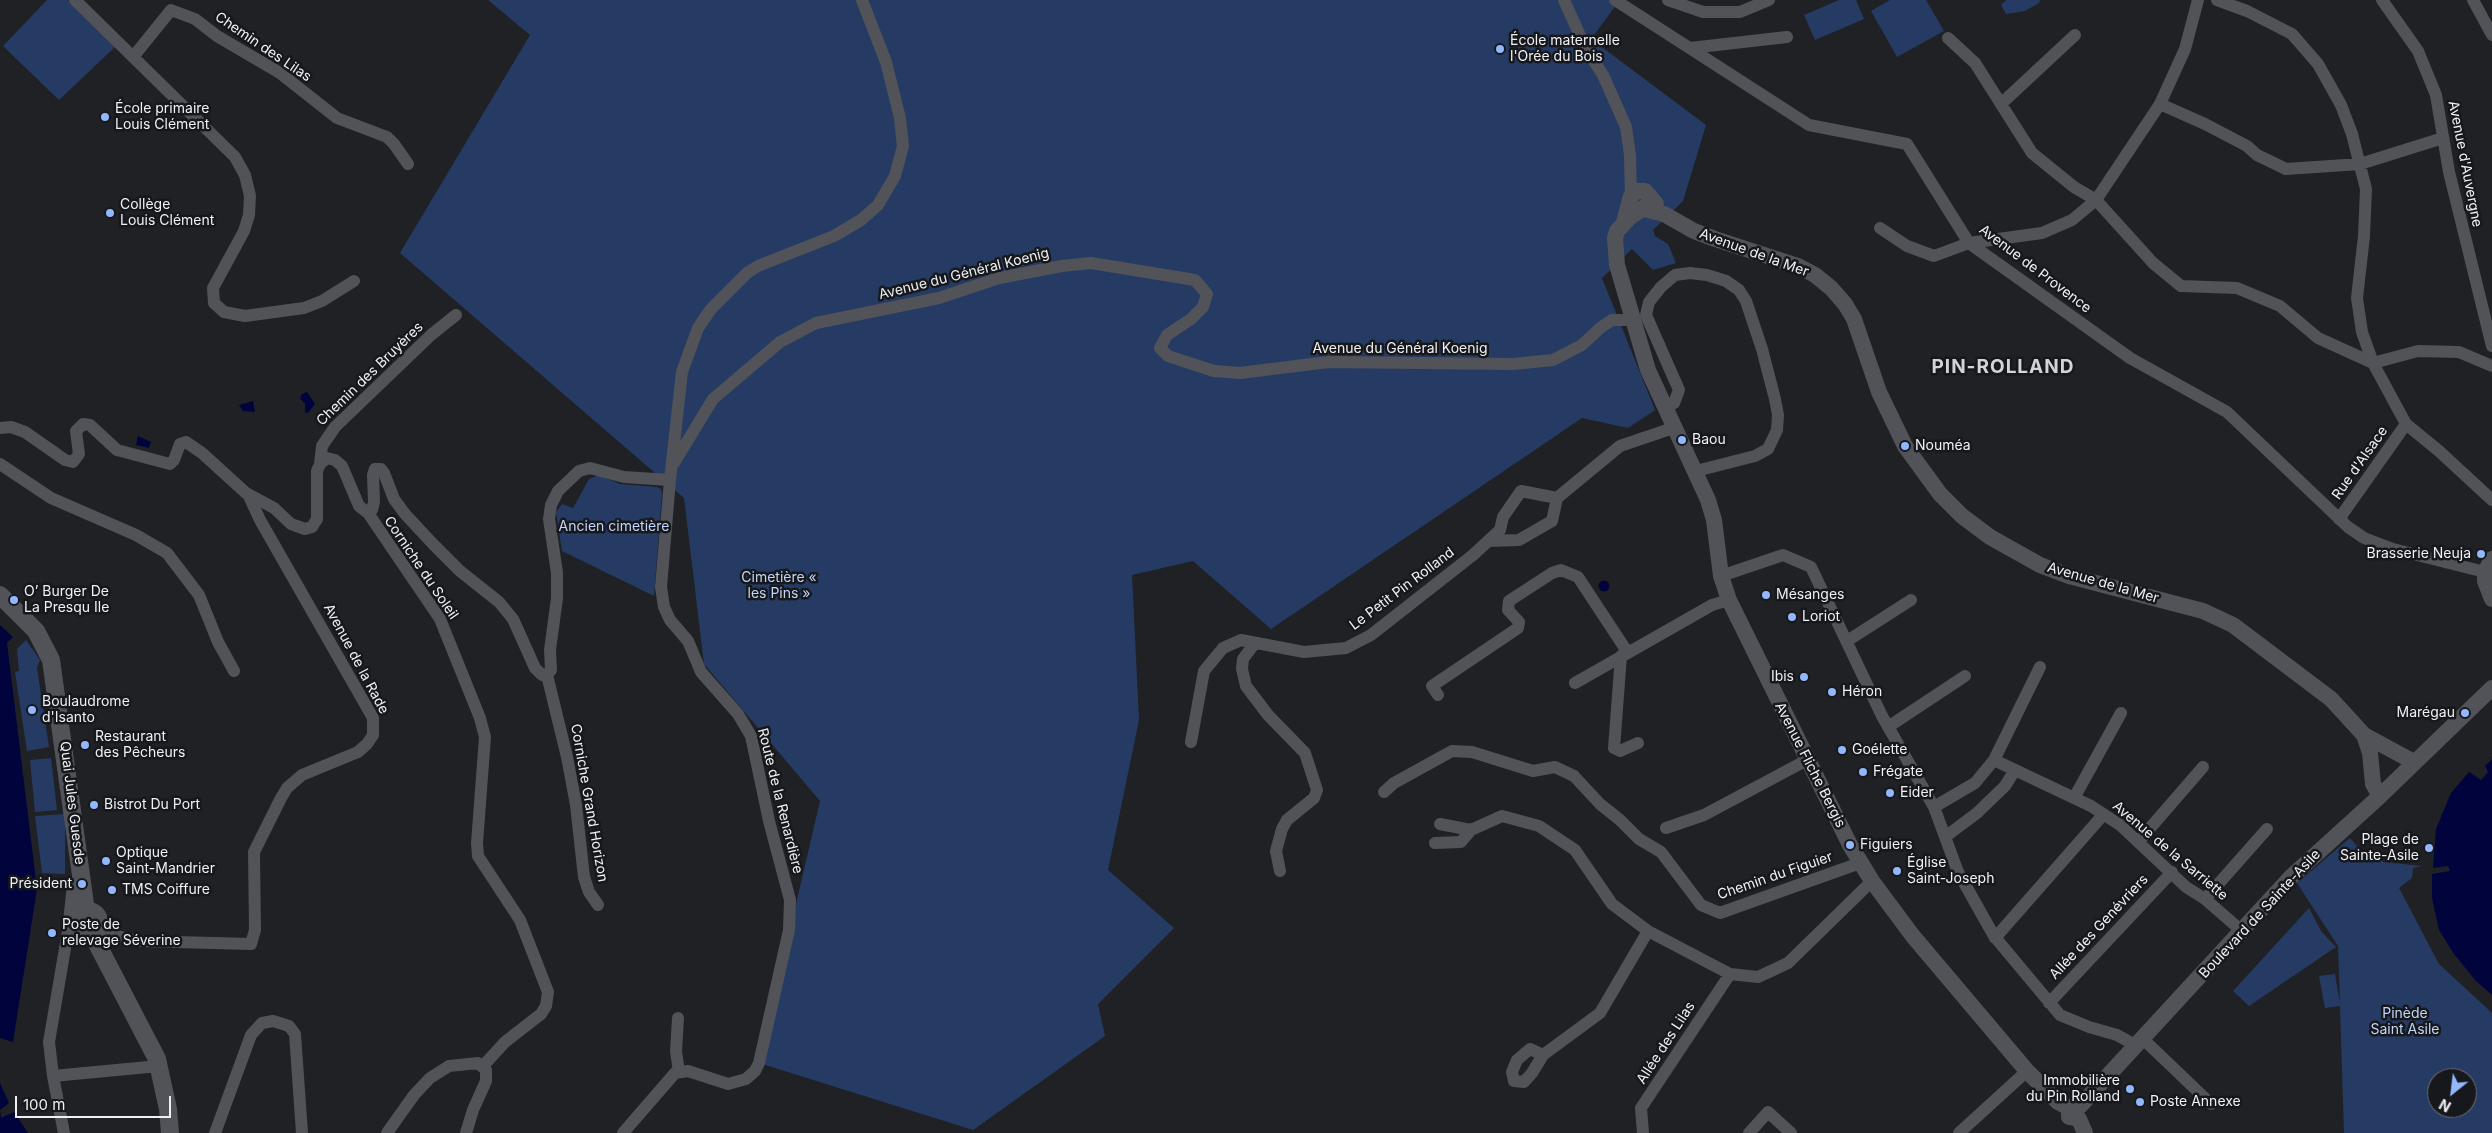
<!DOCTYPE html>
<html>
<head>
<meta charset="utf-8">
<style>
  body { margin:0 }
  #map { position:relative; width:2492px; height:1133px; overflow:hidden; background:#1f2125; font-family:Inter,sans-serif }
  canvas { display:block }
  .north { position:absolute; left:2427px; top:1068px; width:50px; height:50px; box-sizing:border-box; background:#16181c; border:1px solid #6c6e72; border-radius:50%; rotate:209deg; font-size:14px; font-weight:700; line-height:20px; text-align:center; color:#eef0f3 }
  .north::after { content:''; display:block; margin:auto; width:18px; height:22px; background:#92b7fd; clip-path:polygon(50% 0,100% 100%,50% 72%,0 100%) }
  .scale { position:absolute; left:15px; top:1096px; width:156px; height:22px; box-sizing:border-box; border:2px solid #eef0f3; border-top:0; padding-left:6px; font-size:15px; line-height:18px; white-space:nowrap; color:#eef0f3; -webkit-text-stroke:4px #16181c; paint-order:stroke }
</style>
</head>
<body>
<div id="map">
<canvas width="2492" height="1133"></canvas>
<div class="north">N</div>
<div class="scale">100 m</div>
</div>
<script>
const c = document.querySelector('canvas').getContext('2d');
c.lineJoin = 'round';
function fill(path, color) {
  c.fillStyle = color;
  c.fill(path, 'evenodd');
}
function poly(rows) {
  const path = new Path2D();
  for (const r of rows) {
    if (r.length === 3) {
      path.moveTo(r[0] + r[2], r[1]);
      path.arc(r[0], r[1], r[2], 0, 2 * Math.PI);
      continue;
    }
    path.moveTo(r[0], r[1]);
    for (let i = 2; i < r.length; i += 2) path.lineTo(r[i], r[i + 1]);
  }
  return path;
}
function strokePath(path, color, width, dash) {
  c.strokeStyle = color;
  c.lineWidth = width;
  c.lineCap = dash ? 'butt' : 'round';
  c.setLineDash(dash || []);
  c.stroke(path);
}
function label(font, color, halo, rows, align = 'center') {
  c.font = font + ' Inter,sans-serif';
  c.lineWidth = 5;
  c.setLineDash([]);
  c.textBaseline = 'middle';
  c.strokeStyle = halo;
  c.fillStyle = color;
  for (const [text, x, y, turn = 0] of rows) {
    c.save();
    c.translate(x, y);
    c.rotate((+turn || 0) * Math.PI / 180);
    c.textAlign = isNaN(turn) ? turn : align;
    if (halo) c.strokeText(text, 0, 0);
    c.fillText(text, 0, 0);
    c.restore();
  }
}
fill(poly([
  [47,0,68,0,116,46,59,100,3,46],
  [488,0,1620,0,1591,39,1706,125,1683,201,1653,230,1655,236,1668,244,1676,263,1653,270,1632,249,1602,278,1655,410,1628,428,1582,418,1271,629,1193,561,1132,575,1139,720,1108,870,1174,928,1098,1004,1105,1036,973,1130,759,1063,820,801,704,664,684,498,400,253,530,35],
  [1839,0,1856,0,1864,19,1815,40,1804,15],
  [1890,0,1926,0,1944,31,1897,57,1871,11],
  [2006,0,2040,0,2039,3,2025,11,2006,14,2001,5],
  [599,475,620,484,657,487,661,489,662,494,654,596,562,551,556,512,562,504,573,508,589,479],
  [26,640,40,660,37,668,49,747,27,751,15,672,19,671,17,649],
  [51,758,57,810,35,812,30,760],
  [65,814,65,874,42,873,35,816],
  [2350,838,2364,854,2384,862,2422,866,2413,868,2412,878,2399,888,2439,964,2492,1013,2492,1133,2344,1133,2340,1006,2325,1008,2319,976,2335,974,2340,1004,2338,946,2297,883],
  [2437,1078,2467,1078,2467,1108,2437,1108],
  [2309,908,2321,931,2336,947,2249,1006,2233,991]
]), '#263b64');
fill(poly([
  [307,392,315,404,308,413,305,412,305,403,300,399,302,394],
  [253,401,255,412,243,411,239,405],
  [138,436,151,442,149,448,136,445],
  [1604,586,5.5],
  [0,625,13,637,7,643,37,889,13,1042,0,1038],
  [2492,759,2492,995,2476,981,2454,954,2439,930,2432,898,2432,874,2450,871,2448,866,2433,868,2436,829,2451,793,2469,772,2481,780,2488,772,2485,766],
  [0,1083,9,1103,0,1110,1,1118,14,1112,28,1133,0,1133]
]), '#00033c');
strokePath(poly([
  [75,0,235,157,245,175,250,196,249,215,244,231,213,288,214,303,224,312,245,316,304,308,322,301,354,281],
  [1564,0,1586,49,1603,75,1626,127,1630,155,1631,199],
  [1615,0,1809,125,1907,144,1969,243,2130,358,2227,412,2348,527,2364,538,2393,549,2485,572],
  [1668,0,1703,12,1740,12,1769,0],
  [2217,0,2247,11,2292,34,2318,64,2341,105,2352,134,2366,189,2364,236,2357,298,2362,332,2373,363,2418,351,2459,352,2492,366],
  [2382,0,2418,51,2436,95,2449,172,2492,346],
  [2473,0,2492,35],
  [1948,38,1975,63,2032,153,2074,187,2096,200,2153,263,2181,286,2237,288,2280,306,2318,338,2373,363,2406,424,2439,451,2492,500],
  [1690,48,1787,37],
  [133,57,171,10,195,19,217,36,280,73,337,118,387,137,394,144,408,164],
  [2002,103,2075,35],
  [2160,104,2205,124,2247,146,2257,155,2286,169,2360,164,2443,138],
  [1880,228,1907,246,1934,256,1969,243,2042,233,2072,220,2096,200,2160,104,2185,49,2198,0],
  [1666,408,1674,403,1679,390,1646,315,1649,302,1661,287,1675,275,1690,273,1707,275,1726,281,1739,290,1746,301,1762,349,1775,399,1778,415,1777,430,1768,449,1755,456,1696,471],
  [0,428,11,427,25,432,65,460,73,462,79,454,76,431,83,424,90,425,117,450,170,464,174,460,180,444,186,442,202,453,246,493,274,508,291,524,305,529,312,527,317,519,317,471,320,464,327,458,335,460,342,466,359,506,368,513,372,510,374,502,373,475,375,469,381,469,384,473,394,499,405,514,433,544,460,571,499,602,513,619,535,668,542,675,547,675,551,670,550,650,557,598,557,573,549,519,551,505,558,491,579,471,590,468,624,477,670,480],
  [674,463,713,399,780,342,816,323,939,298,999,278,1062,266,1091,263,1195,280,1207,294,1203,307,1191,319,1167,335,1160,348,1168,356,1214,371,1240,373,1328,362,1513,364,1553,360,1582,345,1600,328,1612,320,1632,320],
  [0,464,51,498,136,535,167,553,199,595,218,642,234,671],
  [320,464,322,446,335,427,431,335,456,315],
  [368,513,440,619,480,718,485,737,477,843,478,856,520,920,548,992,546,1006,541,1014,505,1042,483,1066],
  [2339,519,2406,424],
  [1488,541,1519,540,1552,521,1557,498,1620,446,1676,427],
  [1721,576,1783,555,1811,567,1882,716,1934,807,1958,872,1994,936,2060,1015,2089,1027,2117,1035,2135,1045],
  [1847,641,1911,600],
  [1255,643,1243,659,1242,669,1246,686,1268,715,1305,753,1317,790,1314,798,1287,820,1282,829,1276,851,1280,871],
  [1621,656,1614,748,1620,751,1638,743],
  [547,675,567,757,576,805,584,877,589,892,598,905],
  [1575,683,1712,605,1729,600],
  [1438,695,1432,686,1518,628,1519,622,1508,610,1509,601,1552,573,1561,570,1578,577,1628,653],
  [1888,727,1965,676],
  [1191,742,1204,671,1223,648,1241,640,1304,652,1346,648,1371,635,1473,555,1500,530,1503,517,1521,491,1557,498],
  [1994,760,2091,806,2120,825,2186,887,2205,899,2243,932],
  [1384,792,1394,783,1452,751,1472,752,1533,771,1555,767,1574,776,1600,804,1620,820,1639,839,1661,852,1701,905,1720,913,1860,863],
  [2074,798,2121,713],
  [1934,807,1975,783,1994,760,2040,667],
  [1440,824,1471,830,1502,816,1539,826,1575,850,1612,904,1648,931,1730,974,1758,977,1788,963,1872,881],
  [1666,828,1704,815,1807,760],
  [1945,837,1977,813,2005,786,2015,770],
  [2138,842,2203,767],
  [1435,843,1461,842,1471,830],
  [2205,899,2267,829],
  [102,929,117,936,138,941,251,944,255,930,254,852,281,798,287,788,302,775,358,752,367,744,373,735,373,718,260,520,248,494],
  [68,931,73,885,81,874],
  [1995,938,2103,815],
  [2049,1003,2172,872],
  [678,1018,676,1051,679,1072],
  [2142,1038,2211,1104],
  [1543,1055,1530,1049,1517,1060,1512,1072,1514,1081,1524,1082,1532,1073,1543,1055,1600,1013,1648,931],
  [53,1076,159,1066],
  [64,1133,53,1076,49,1042,68,931,78,925],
  [215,1133,251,1035,262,1023,273,1021,289,1026,295,1034,302,1133],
  [387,1133,414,1095,430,1078,449,1066,478,1063,486,1070,486,1081,473,1110,466,1133],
  [623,1133,675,1073,688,1071,728,1084,746,1079,755,1071,759,1063,789,930,790,900,769,821,751,736,738,714,701,672,688,641,670,620,664,607,661,587,670,480,682,372,698,328,711,309,747,273,758,266,834,236,861,220,878,205,895,176,903,146,900,118,886,62,862,0],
  [1643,1133,1641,1108,1730,974],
  [1749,1133,1768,1112,1791,1133],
  [1959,1133,2027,1071]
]), '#515358', 12);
strokePath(poly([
  [1650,196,1648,205,1630,217,1617,231,1615,238,1617,265,1648,370,1708,500,1714,520,1721,576,1729,600,1850,845,1872,881,1912,935,2027,1071,2058,1102,2069,1108],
  [1644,209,1664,214,1694,231,1715,239,1798,266,1815,275,1831,288,1845,304,1854,319,1879,392,1905,446,1940,494,1962,516,1990,537,2040,565,2069,576,2203,611,2233,625,2331,699,2364,735,2414,762],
  [1624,222,1631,196,1636,191,1645,191,1656,204],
  [2492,559,2485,572,2485,581,2492,599],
  [2364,735,2370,753,2373,784,2380,796],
  [2080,1106,2291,877,2380,796,2492,688],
  [2069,1108,2069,1117,2079,1119],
  [2079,1119,2085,1133]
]), '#515358', 16);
strokePath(poly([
  [0,595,36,631,51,660,86,911],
  [88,922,11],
  [91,932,157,1059,168,1109,170,1133]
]), '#515358', 18);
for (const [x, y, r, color] of [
  [1500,49,5,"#92b7fd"],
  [105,117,5,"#92b7fd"],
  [110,213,5,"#92b7fd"],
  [1682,440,5,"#92b7fd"],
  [1905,446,5,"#92b7fd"],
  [2481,554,5,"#92b7fd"],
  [1766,595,5,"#92b7fd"],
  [14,600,5,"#92b7fd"],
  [1792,617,5,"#92b7fd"],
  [1804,677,5,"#92b7fd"],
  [1832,692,5,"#92b7fd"],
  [32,710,5,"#92b7fd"],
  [2465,713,5,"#92b7fd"],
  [85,745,5,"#92b7fd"],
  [1842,750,5,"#92b7fd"],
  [1863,772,5,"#92b7fd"],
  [1890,793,5,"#92b7fd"],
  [94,805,5,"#92b7fd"],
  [1850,845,5,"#92b7fd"],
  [2429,848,5,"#92b7fd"],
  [106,861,5,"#92b7fd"],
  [1897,871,5,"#92b7fd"],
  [82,884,5,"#92b7fd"],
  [112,890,5,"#92b7fd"],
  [52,933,5,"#92b7fd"],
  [2130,1089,5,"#92b7fd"],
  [2140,1102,5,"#92b7fd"]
]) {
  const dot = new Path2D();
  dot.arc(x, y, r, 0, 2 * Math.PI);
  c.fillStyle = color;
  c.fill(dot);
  strokePath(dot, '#16181c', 2);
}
label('14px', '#eef0f3', '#16181c', [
  ["École maternelle",1510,41],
  ["l'Orée du Bois",1510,57],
  ["École primaire",115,109],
  ["Louis Clément",115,125],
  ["Collège",120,205],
  ["Louis Clément",120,221],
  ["Baou",1692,440],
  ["Nouméa",1915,446],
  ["Brasserie Neuja",2471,554,"right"],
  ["O’ Burger De",24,592],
  ["La Presqu Ile",24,608],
  ["Mésanges",1776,595],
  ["Loriot",1802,617],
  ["Ibis",1794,677,"right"],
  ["Héron",1842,692],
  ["Boulaudrome",42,702],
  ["d'Isanto",42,718],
  ["Marégau",2455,713,"right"],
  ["Restaurant",95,737],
  ["des Pêcheurs",95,753],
  ["Goélette",1852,750],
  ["Frégate",1873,772],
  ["Eider",1900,793],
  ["Bistrot Du Port",104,805],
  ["Plage de",2419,840,"right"],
  ["Sainte-Asile",2419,856,"right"],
  ["Figuiers",1860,845],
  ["Optique",116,853],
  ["Saint-Mandrier",116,869],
  ["Église",1907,863],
  ["Saint-Joseph",1907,879],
  ["Président",72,884,"right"],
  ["TMS Coiffure",122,890],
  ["Poste de",62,925],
  ["relevage Séverine",62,941],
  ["Immobilière",2120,1081,"right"],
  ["du Pin Rolland",2120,1097,"right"],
  ["Poste Annexe",2150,1102]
], 'left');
label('14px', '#eef0f3', '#16181c', [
  ["Chemin des Lilas",263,47,34],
  ["Avenue d'Auvergne",2465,164,79],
  ["Avenue de la Mer",1754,253,20],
  ["Avenue de Provence",2035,269,37],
  ["Avenue du Général Koenig",964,274,-14],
  ["Avenue du Général Koenig",1400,349],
  ["Chemin des Bruyères",370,374,-44],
  ["Rue d'Alsace",2360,463,-55],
  ["Corniche du Soleil",421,568,56],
  ["Avenue de la Mer",2103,583,16],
  ["Le Petit Pin Rolland",1402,589,-37],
  ["Avenue de la Rade",356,659,62],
  ["Avenue Fliche Bergis",1810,765,63],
  ["Route de la Renardière",780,801,76],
  ["Quai Jules Guesde",72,803,83],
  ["Corniche Grand Horizon",589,803,80],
  ["Avenue de la Sarriette",2170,851,40],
  ["Chemin du Figuier",1775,876,-19],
  ["Boulevard de Sainte-Asile",2260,914,-47],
  ["Allée des Genévriers",2099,927,-47],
  ["Allée des Lilas",1666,1043,-57]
]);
label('14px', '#c1d5f9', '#16181c', [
  ["Ancien cimetière",614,527],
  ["Cimetière «",779,578],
  ["les Pins »",779,594],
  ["Pinède",2405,1014],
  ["Saint Asile",2405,1030]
]);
c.letterSpacing = '1px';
label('bold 19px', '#d1d4da', '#16181c', [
  ["PIN-ROLLAND",2003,367]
]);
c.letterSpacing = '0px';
</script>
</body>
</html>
